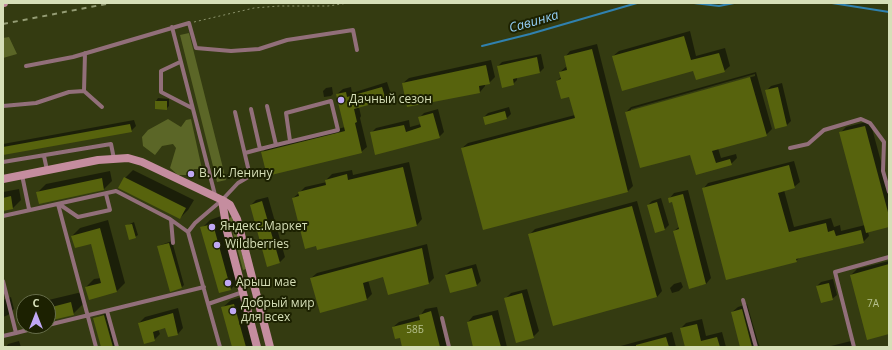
<!DOCTYPE html>
<html>
<head>
<meta charset="utf-8">
<style>
  body { margin:0 }
  #map { position:relative; width:892px; height:350px; overflow:hidden; background:#343b11; font-family:"Open Sans",sans-serif }
  canvas { display:block }
  .frame { position:absolute; inset:0; border:4px solid #d6dfb8; pointer-events:none }
  .north { position:absolute; left:16px; top:294px; width:40px; height:40px; box-sizing:border-box; background:#1c2101; border:1px solid #666d4a; border-radius:50%; rotate:0deg; font-size:11px; font-weight:700; line-height:16px; text-align:center; color:#d6dfb8 }
  .north::after { content:''; display:block; margin:auto; width:14px; height:18px; background:#c0a8f4; clip-path:polygon(50% 0,100% 100%,50% 72%,0 100%) }
</style>
</head>
<body>
<div id="map">
<canvas width="892" height="350"></canvas>
<div class="frame"></div>
<div class="north">С</div>
</div>
<script>
const c = document.querySelector('canvas').getContext('2d');
c.lineJoin = 'round';
function fill(path, color) {
  c.fillStyle = color;
  c.fill(path, 'evenodd');
}
function poly(rows) {
  const path = new Path2D();
  for (const r of rows) {
    path.moveTo(r[0], r[1]);
    for (let i = 2; i < r.length; i += 2) path.lineTo(r[i], r[i + 1]);
  }
  return path;
}
function strokePath(path, color, width, dash) {
  c.strokeStyle = color;
  c.lineWidth = width;
  c.lineCap = dash ? 'butt' : 'round';
  c.setLineDash(dash || []);
  c.stroke(path);
}
function label(font, color, halo, rows, align = 'center') {
  c.font = font + ' "Open Sans",sans-serif';
  c.lineWidth = 4;
  c.setLineDash([]);
  c.textBaseline = 'middle';
  c.strokeStyle = halo;
  c.fillStyle = color;
  for (const [text, x, y, turn = 0] of rows) {
    c.save();
    c.translate(x, y);
    c.rotate((+turn || 0) * Math.PI / 180);
    c.textAlign = isNaN(turn) ? turn : align;
    if (halo) c.strokeText(text, 0, 0);
    c.fillText(text, 0, 0);
    c.restore();
  }
}
fill(poly([
  [189,33,226,180,217,182,180,35],
  [9,37,17,54,3,58,3,38],
  [168,119,181,127,186,120,191,119,202,169,194,169,188,175,178,175,170,168,176,148,173,144,162,146,155,155,143,146,142,137,148,130],
  [232,217,246,269,243,270,229,218]
]), '#5b6627');
fill(poly([
  [690,31,696,56,725,48,730,66,724,71,694,70,613,56,619,51],
  [597,44,633,186,628,191,484,229,462,148,468,143,575,115,570,96,557,81,561,77,560,72,567,66,565,57,570,51],
  [541,54,544,68,540,72,517,77,517,80,513,84,498,66,502,62],
  [491,60,495,77,489,83,485,84,485,86,480,92,408,106,403,83,409,78],
  [756,72,772,129,766,135,718,148,721,158,736,154,737,158,731,164,696,173,691,154,626,112,631,107],
  [755,74,755,76,631,111,631,109],
  [387,82,391,94,386,99,359,107,361,116,360,118,367,147,361,152,262,153,267,148,345,127,337,94,343,89,351,87,352,93],
  [782,83,791,121,787,125,767,90,771,86],
  [332,87,333,94,331,96,324,97,323,91,326,88],
  [158,98,169,99,169,106,166,109,156,108,156,101],
  [509,107,511,114,507,118,484,117,488,113],
  [438,109,444,132,439,137,371,133,376,128,409,120,410,127,421,124,419,118,424,113],
  [134,120,136,126,131,131,3,154,3,144],
  [870,121,889,191,889,226,868,232,869,236,863,242,800,257,796,261,703,189,708,183,794,161,800,182,794,187,784,190,794,227,831,218,834,227,840,225,841,231,865,225,840,133,846,127],
  [409,162,422,219,417,225,318,248,293,198,299,193,305,187,327,182,326,180,332,174,352,170,353,175],
  [133,170,194,200,188,210,180,218,125,178],
  [110,171,112,181,104,189,40,203,38,192,46,184],
  [19,189,21,200,13,208,3,210,3,192],
  [688,190,711,278,706,284,689,288,674,231,680,226,673,201,669,199,674,193],
  [268,197,285,257,279,263,251,205,256,200],
  [661,198,669,225,665,229,656,232,648,205,652,201],
  [637,201,662,291,657,297,529,235,535,229],
  [221,216,239,281,231,289,202,228,210,220],
  [108,220,125,283,117,291,86,287,94,279,101,278,91,242,72,236,80,228],
  [134,222,138,235,135,237,126,226],
  [172,241,184,285,181,288,158,246],
  [427,244,434,278,429,283,384,276,368,280,372,294,367,299,320,312,311,278,317,273],
  [889,261,889,333,851,275,857,269],
  [476,264,481,281,477,285,451,292,446,275,450,271],
  [833,279,837,295,832,299,817,286,821,282],
  [681,282,683,287,679,291,672,293,670,288,674,284],
  [527,289,539,331,533,337,505,299,511,293],
  [82,292,84,303,73,314,48,320,48,302,40,302],
  [11,297,14,309,8,315,3,317,3,300],
  [242,297,255,347,233,347,222,308,231,300],
  [747,304,758,342,760,347,741,347,732,312,738,307],
  [437,307,447,347,403,347,401,336,393,327,399,322,420,316,425,309],
  [178,308,183,328,178,334,168,336,166,327,158,329,160,334,154,340,139,323,145,317],
  [498,310,507,347,474,347,468,322,473,316],
  [107,313,117,347,102,347,94,318],
  [702,319,706,336,722,332,726,347,686,347,681,328,686,323],
  [672,332,676,347,617,347],
  [19,341,21,347,6,347,8,344],
  [851,341,853,347,827,347]
]), '#0007');
strokePath(poly([
  [694,3,719,6,734,3],
  [832,3,889,12],
  [482,46,530,34,637,3]
]), '#3081af', 2);
fill(poly([
  [684,36,691,60,719,53,725,72,696,80,693,71,622,91,612,56],
  [592,49,628,192,483,230,461,148,575,118,569,97,561,99,556,81,561,79,559,72,567,70,564,56],
  [537,57,540,73,513,79,514,85,502,88,497,66],
  [486,65,490,84,479,86,480,93,407,107,402,83],
  [750,77,767,136,712,151,716,163,730,159,732,165,696,175,690,155,640,168,625,112],
  [382,87,386,100,354,109,357,122,355,123,362,153,267,176,261,152,345,131,336,94,346,92,347,97],
  [778,87,787,126,775,129,765,90],
  [155,101,167,101,167,110,155,109],
  [505,111,507,119,485,125,483,117],
  [433,113,440,138,375,155,370,132,404,125,406,132,421,127,418,117],
  [130,124,132,132,3,155,3,147],
  [865,126,889,216,889,227,866,233,839,132],
  [789,165,795,188,778,193,789,232,826,223,828,232,834,230,836,236,861,230,864,243,796,259,797,262,726,280,702,188],
  [403,167,417,226,317,250,316,246,305,249,292,198,299,196,298,192,326,185,325,180,347,174,348,180],
  [124,177,186,208,180,219,118,188],
  [102,178,104,190,39,204,36,192],
  [683,194,706,284,689,289,673,231,679,229,672,202,669,203,668,198],
  [11,196,13,209,3,211,3,198],
  [262,201,280,263,267,267,250,205],
  [657,202,665,230,655,233,647,205],
  [632,206,657,297,553,326,528,234],
  [132,224,136,238,129,240,125,225],
  [213,224,231,290,219,293,200,227],
  [100,228,117,292,89,300,85,287,101,283,91,244,75,248,71,236],
  [169,243,182,288,170,292,157,246],
  [422,248,429,284,388,295,383,277,363,283,367,300,320,313,310,278],
  [889,264,889,334,867,340,850,275],
  [472,268,477,286,450,293,445,275],
  [829,283,833,300,821,303,816,286],
  [522,293,534,338,516,343,504,298],
  [71,302,74,315,48,321,48,308],
  [234,304,246,347,232,347,221,307],
  [742,309,752,347,740,347,731,312],
  [431,311,440,347,402,347,400,338,395,339,392,327,420,320,419,315],
  [173,313,178,335,168,337,165,328,153,332,155,341,144,344,138,323],
  [104,315,113,347,101,347,93,318],
  [492,315,501,347,473,347,467,322],
  [697,324,701,341,717,337,720,347,685,347,680,328],
  [666,337,669,347,636,347,636,345]
]), '#57630d');
strokePath(poly([
  [194,22,254,8,279,6,328,6,348,3]
]), '#8c946c', 1, [2, 3]);
strokePath(poly([
  [172,27,215,195],
  [85,53,84,91,102,107],
  [180,62,161,71,161,92,192,108],
  [26,66,73,57,189,23,196,48,231,51,259,49,287,40,353,30,357,50],
  [3,106,36,103,69,92,84,91],
  [276,145,338,130,331,101,286,113,290,141],
  [790,148,808,144,824,130,861,119,870,123,884,142,883,171,889,192],
  [260,149,276,145,267,106],
  [245,153,260,149,251,109],
  [44,156,47,170],
  [3,162,111,144,114,159],
  [22,175,29,209],
  [58,204,96,347],
  [59,204,78,217,110,210,106,194],
  [3,216,116,191,170,219,188,232,208,304,243,292],
  [171,220,173,243],
  [188,232,195,223,222,200,238,183,250,176,235,112],
  [3,281,16,333,43,326],
  [743,300,756,347],
  [208,304,220,347],
  [107,311,117,347],
  [442,318,449,347],
  [48,325,204,287],
  [3,336,16,333],
  [854,347,835,272,889,257]
]), '#926f7a', 4);
strokePath(poly([
  [3,3,4,3],
  [3,179,98,160,128,158,142,162,222,200,230,205,237,219,270,347],
  [222,200,227,231,257,347]
]), '#c58d9f', 8);
strokePath(poly([
  [3,24,111,3]
]), '#949c74', 2, [5, 5]);
for (const [x, y, r, color] of [
  [341,100,4,"#c0a8f4"],
  [191,174,4,"#c0a8f4"],
  [212,227,4,"#c0a8f4"],
  [217,245,4,"#c0a8f4"],
  [228,283,4,"#c0a8f4"],
  [233,311,4,"#c0a8f4"]
]) {
  const dot = new Path2D();
  dot.arc(x, y, r, 0, 2 * Math.PI);
  c.fillStyle = color;
  c.fill(dot);
  strokePath(dot, '#1c2101', 1.5);
}
label('10px', '#b6c08d', null, [
  ["7А",873,304],
  ["58Б",415,330]
]);
label('12px', '#d6dfb8', '#1c2101', [
  ["Дачный сезон",349,100],
  ["В. И. Ленину",199,174],
  ["Яндекс.Маркет",220,227],
  ["Wildberries",225,245],
  ["Арыш мае",236,283],
  ["Добрый мир",241,304],
  ["для всех",241,318]
], 'left');
label('italic 13px', '#91cbf2', '#1c2101', [
  ["Савинка",534,22,-16]
]);
</script>
</body>
</html>
